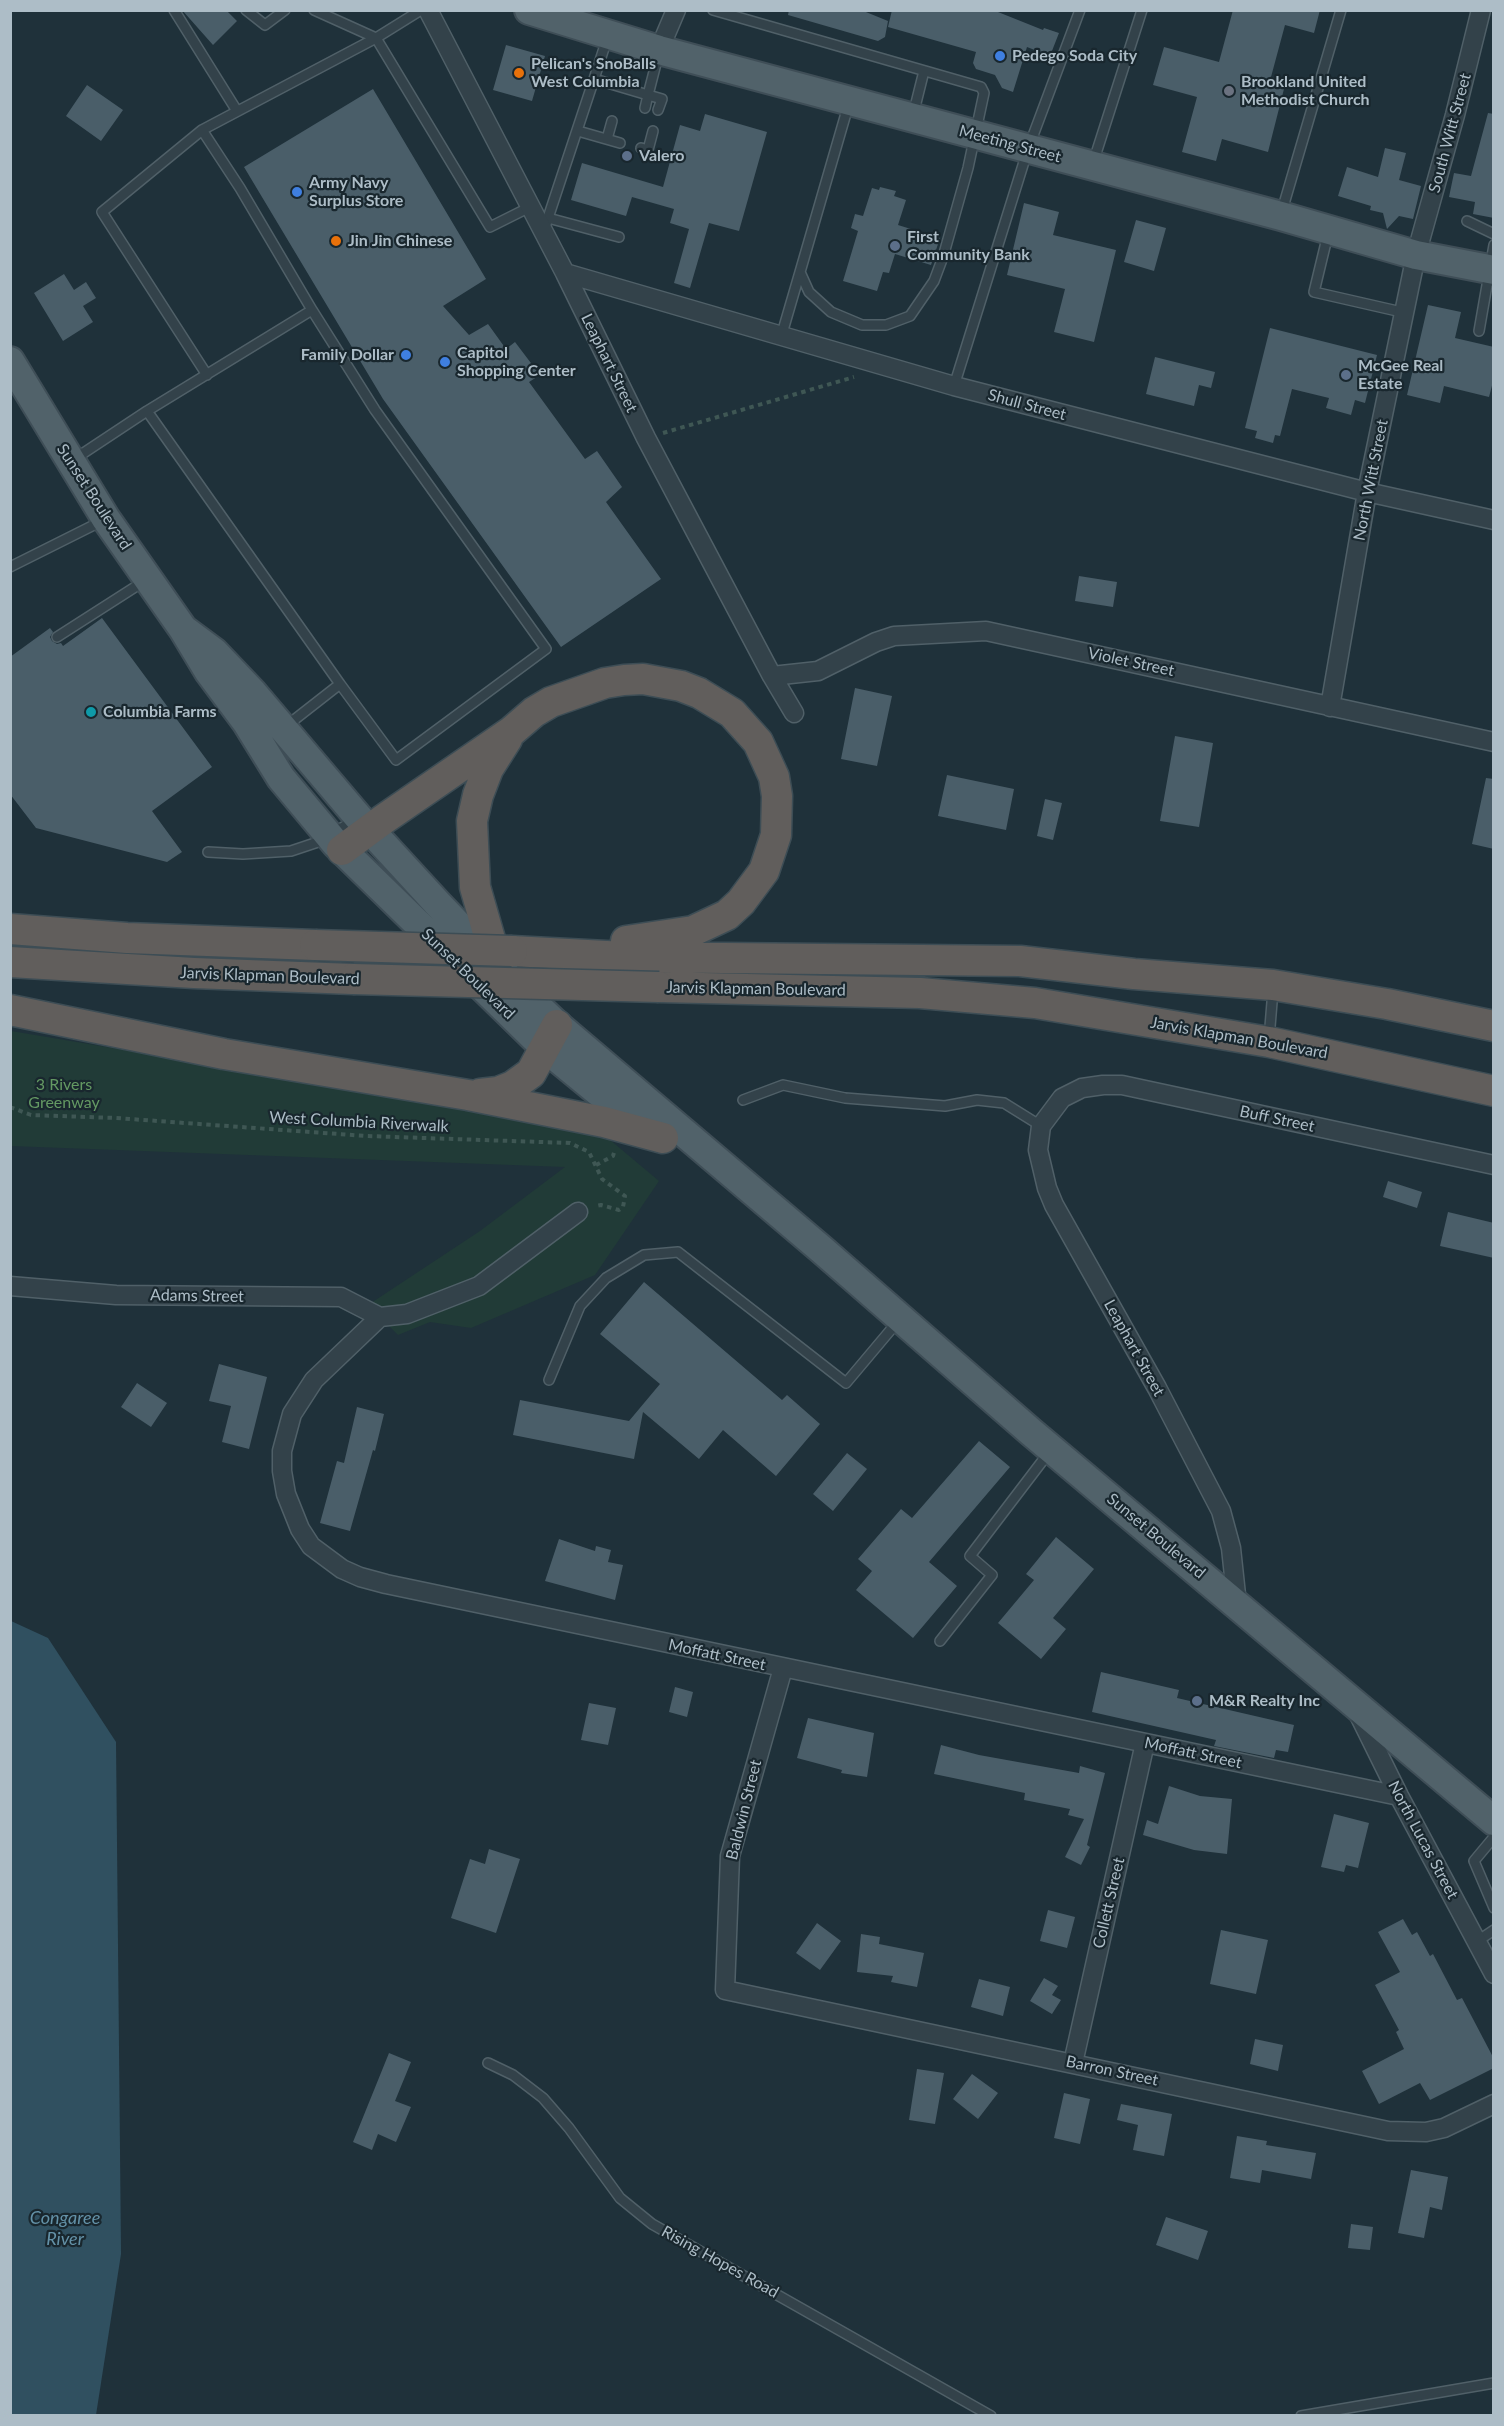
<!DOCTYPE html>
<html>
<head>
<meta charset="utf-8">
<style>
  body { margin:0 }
  #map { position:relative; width:1504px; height:2426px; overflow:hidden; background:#1f313a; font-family:Lato,sans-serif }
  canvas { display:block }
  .frame { position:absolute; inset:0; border:12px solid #adbdc7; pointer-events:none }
</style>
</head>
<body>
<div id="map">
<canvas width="1504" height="2426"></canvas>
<div class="frame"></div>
</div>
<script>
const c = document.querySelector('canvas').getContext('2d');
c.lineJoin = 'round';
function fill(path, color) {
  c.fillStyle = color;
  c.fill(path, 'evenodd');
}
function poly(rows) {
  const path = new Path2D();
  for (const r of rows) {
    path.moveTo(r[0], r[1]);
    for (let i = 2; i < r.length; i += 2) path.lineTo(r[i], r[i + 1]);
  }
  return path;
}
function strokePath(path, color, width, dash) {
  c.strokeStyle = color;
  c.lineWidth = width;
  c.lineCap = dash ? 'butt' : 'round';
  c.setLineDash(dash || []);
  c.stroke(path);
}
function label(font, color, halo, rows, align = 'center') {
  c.font = font + ' Lato,sans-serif';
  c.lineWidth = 4.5;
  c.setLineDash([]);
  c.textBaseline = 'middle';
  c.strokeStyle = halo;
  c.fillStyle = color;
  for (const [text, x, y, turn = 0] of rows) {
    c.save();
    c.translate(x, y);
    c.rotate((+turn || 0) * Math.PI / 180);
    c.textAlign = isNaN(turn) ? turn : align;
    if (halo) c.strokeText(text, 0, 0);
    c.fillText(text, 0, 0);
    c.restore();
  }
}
fill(poly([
  [11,1031,597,1129,659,1181,595,1275,471,1328,430,1322,398,1335,368,1305,480,1231,565,1167,11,1146]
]), '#213b37');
fill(poly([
  [11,1621,48,1638,116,1742,121,2254,96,2415,11,2415]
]), '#305060');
fill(poly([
  [182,10,226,10,237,21,213,45],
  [789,10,861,10,888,21,885,37,878,41,788,15],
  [892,10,993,10,1043,30,1044,28,1059,33,1050,56,1027,47,1013,92,1002,88,995,75,976,69,973,63,976,52,888,27],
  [1233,10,1320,10,1314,33,1285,25,1271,77,1286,81,1268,152,1222,139,1216,161,1182,152,1197,97,1153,85,1164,47,1219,62],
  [506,45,545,56,532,101,493,90],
  [87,85,123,110,101,141,66,116],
  [373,89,486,279,443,306,469,335,488,324,506,349,515,342,540,375,529,382,585,459,597,451,622,487,606,502,661,579,561,647,383,399,244,167],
  [1488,113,1494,114,1494,218,1473,214,1475,202,1449,197,1454,173,1471,176],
  [705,114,767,132,739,231,709,223,690,288,674,283,689,229,670,223,674,209,632,197,626,216,571,200,582,163,663,187,680,125,700,131],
  [1385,148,1406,153,1399,180,1421,186,1413,219,1399,216,1387,229,1383,213,1370,210,1371,206,1338,196,1347,167,1378,177],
  [880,187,896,191,894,196,906,200,898,225,940,238,931,265,895,254,889,273,883,272,877,291,843,281,858,231,851,228,855,214,863,216,872,188,879,190],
  [1024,203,1059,212,1053,235,1116,250,1094,342,1054,332,1065,289,1007,275],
  [1136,220,1166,228,1154,271,1124,262],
  [64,274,74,290,86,282,96,298,83,306,93,322,63,341,34,293],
  [1428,305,1461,312,1455,338,1494,347,1494,378,1489,397,1444,386,1440,403,1407,395],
  [1270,328,1377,355,1365,403,1355,400,1351,415,1326,408,1329,398,1292,389,1280,436,1275,435,1273,443,1255,438,1257,431,1245,428],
  [1155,357,1215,372,1211,388,1199,385,1194,406,1146,394],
  [1079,576,1117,582,1113,607,1075,601],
  [102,618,212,767,152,811,182,852,167,862,36,828,10,794,10,657,50,628,53,632,50,637,52,641,57,644,61,643,63,646],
  [855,688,892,696,877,766,841,759],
  [1175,736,1213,743,1199,827,1160,821],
  [947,775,1014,789,1006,830,938,816],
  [1486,778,1494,779,1494,849,1472,844],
  [1045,799,1062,803,1053,840,1037,836],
  [1388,1181,1422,1192,1417,1208,1383,1197],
  [1448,1212,1494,1223,1494,1258,1440,1246],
  [644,1282,782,1400,787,1395,820,1424,776,1476,723,1430,699,1459,643,1412,634,1459,513,1435,520,1400,629,1421,660,1384,600,1334],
  [219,1364,267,1377,249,1449,222,1442,231,1406,209,1401],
  [137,1383,167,1403,151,1427,121,1407],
  [357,1407,384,1414,375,1451,373,1450,350,1531,320,1523,337,1461,344,1463],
  [979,1441,1010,1467,929,1562,957,1586,913,1638,856,1590,872,1571,858,1559,901,1509,912,1518],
  [847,1453,867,1469,833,1511,813,1494],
  [1056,1537,1094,1569,1053,1618,1066,1629,1041,1659,998,1623,1034,1580,1026,1574],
  [559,1539,595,1551,596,1546,611,1550,608,1562,623,1565,615,1600,545,1581],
  [1101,1672,1179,1690,1177,1698,1294,1725,1288,1752,1276,1750,1274,1758,1214,1746,1216,1740,1092,1712],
  [675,1687,693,1692,687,1717,669,1712],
  [589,1703,616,1708,608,1745,581,1740],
  [808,1718,874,1733,867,1777,841,1773,842,1770,797,1758],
  [941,1745,979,1755,1079,1773,1080,1766,1105,1773,1087,1845,1090,1847,1081,1865,1065,1857,1084,1819,1068,1815,1070,1809,1024,1800,1025,1793,934,1774],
  [1169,1786,1200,1796,1232,1799,1227,1854,1194,1850,1143,1835,1147,1820,1158,1824],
  [1334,1814,1369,1823,1358,1868,1346,1865,1344,1872,1321,1867],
  [489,1849,520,1859,496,1933,451,1918,470,1859,485,1864],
  [1048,1910,1075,1917,1067,1948,1040,1941],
  [1403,1919,1412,1935,1417,1932,1430,1956,1433,1954,1457,2000,1462,1998,1494,2059,1494,2068,1430,2100,1420,2083,1379,2104,1362,2071,1404,2049,1396,2032,1399,2030,1375,1985,1400,1972,1378,1932],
  [817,1923,841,1941,820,1970,796,1953],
  [1221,1930,1268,1940,1256,1994,1210,1984],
  [861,1934,880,1937,879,1944,924,1953,917,1987,891,1982,893,1976,857,1972],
  [1044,1978,1058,1986,1052,1995,1061,2000,1052,2014,1030,2001],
  [979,1979,1010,1987,1003,2016,971,2007],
  [1255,2039,1283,2045,1278,2071,1250,2064],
  [389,2053,411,2062,395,2101,411,2107,396,2142,378,2134,372,2150,353,2142],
  [917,2069,944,2073,935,2124,909,2120],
  [972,2074,998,2093,978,2119,953,2099],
  [1064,2093,1090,2099,1080,2144,1054,2138],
  [1121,2104,1172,2114,1164,2156,1133,2150,1138,2125,1117,2120],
  [1237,2136,1267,2141,1266,2145,1316,2153,1311,2179,1262,2170,1260,2183,1230,2178],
  [1411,2170,1448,2177,1442,2210,1430,2207,1424,2238,1398,2233],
  [1166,2217,1208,2231,1198,2260,1156,2245],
  [1351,2224,1373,2227,1370,2250,1348,2248]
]), '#4a5e69');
const service = poly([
  [174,10,237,111],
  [246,10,265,25,285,10],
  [314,10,376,38,490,227,530,207],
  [713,10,981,87,984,93,968,168,943,257,934,281,910,316,886,325,862,325,831,312,809,292,800,272,849,103],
  [607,39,594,79,648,95,659,52],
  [645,108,648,95,662,99,658,110],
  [913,115,924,71],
  [202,130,376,38,421,10],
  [578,131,620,143],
  [607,139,612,121],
  [641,148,648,150,653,131],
  [1093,163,1142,10],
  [1281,214,1341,10],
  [548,218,619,237],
  [1467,221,1494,234],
  [544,230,594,79],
  [1328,234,1314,292,1406,313],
  [1479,331,1494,245],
  [781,337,800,272],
  [207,375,102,212,202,130,240,188,312,310],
  [954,386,1028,149,1080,10],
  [147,411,312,310,375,410,546,649,396,760,340,684],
  [73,460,147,411,340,684,285,727],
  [10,567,102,521],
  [57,637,146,580],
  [208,852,243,854,291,851,318,842,357,819],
  [1269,1039,1273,990],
  [743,1100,783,1085,845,1098,945,1106,977,1100,1004,1103,1041,1126],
  [549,1380,580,1306,606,1278,644,1255,678,1252,846,1383,899,1320],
  [940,1641,992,1575,970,1556,1050,1451],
  [1494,1837,1474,1861,1494,1908],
  [1476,1942,1494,1930],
  [488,2063,513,2075,543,2098,569,2128,620,2198,652,2224,991,2416],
  [1301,2416,1494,2383]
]);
const minor = poly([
  [428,10,565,273,646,438,772,676,794,713],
  [659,50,676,10],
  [565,273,954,386,1367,492,1494,520],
  [772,676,818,671,876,642,894,636,986,631,1494,742],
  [1330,707,1367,492,1416,255,1455,115,1481,10],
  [10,1286,116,1295,341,1297,380,1317],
  [380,1317,314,1380,292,1414,282,1451,282,1471,286,1494,300,1529,311,1546,342,1569,360,1577,386,1584,1399,1796],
  [380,1317,407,1314,479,1286,578,1212],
  [1237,1604,1231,1548,1221,1511,1157,1388,1054,1205,1047,1188,1038,1150,1041,1126,1062,1098,1082,1088,1103,1085,1122,1085,1494,1165],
  [783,1668,730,1856,725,1990,1388,2131,1426,2132,1444,2128,1494,2104],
  [1358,1713,1399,1796,1494,1974],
  [1073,2063,1145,1743]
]);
const primary = poly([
  [529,10,659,50,1281,216,1416,255,1494,270],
  [10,361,106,519,183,629,209,672,247,723,281,778,336,844,546,1049,607,1099,658,1134],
  [183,629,214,652,253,693,359,818,437,903,523,993,557,1025,821,1249,1031,1432,1494,1821]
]);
const trunk = poly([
  [342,850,384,819,512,731,534,712,551,702,605,683,624,680,643,679,681,686,699,693,732,713,758,742,774,777,777,796,776,835,764,871,741,902,727,915,693,931,626,941],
  [10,929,127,938,315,945],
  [512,951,625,957,1020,961,1134,974,1273,985,1387,1004,1494,1026],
  [10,962,194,973,353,979],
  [498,967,475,887,472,821,478,795,488,769,507,739],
  [659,987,920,993,1035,1003,1269,1042,1494,1091],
  [10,1010,224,1054,468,1095,604,1122,663,1138],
  [480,1094,498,1092,513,1086,531,1073,557,1025]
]);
strokePath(service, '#506068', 12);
strokePath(minor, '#506068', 21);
strokePath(primary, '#3f4e57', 32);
strokePath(trunk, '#3d4d55', 33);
strokePath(poly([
  [663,433,854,377],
  [10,1107,31,1115,116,1118,366,1136,570,1143,589,1152,602,1179,625,1196,623,1207,619,1210,601,1205,596,1206],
  [596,1165,613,1156,615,1149]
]), '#3f5754', 4, [4.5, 4.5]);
strokePath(service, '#33424a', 9);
strokePath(minor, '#33424a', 18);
strokePath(primary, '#51626a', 28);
strokePath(trunk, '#615e5c', 30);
const trunkBridge = poly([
  [315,945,512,951],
  [353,979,659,987]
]);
strokePath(trunkBridge, '#3d4d55', 33, []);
strokePath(trunkBridge, '#615e5c', 30);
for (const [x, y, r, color] of [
  [1000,56,6,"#3f7fe0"],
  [519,73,6,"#e8710a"],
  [1229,91,6,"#6b7280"],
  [627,156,6,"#5c6f8a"],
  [297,192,6,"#3f7fe0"],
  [336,241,6,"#e8710a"],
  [895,246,6,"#5c6f8a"],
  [406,355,6,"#3f7fe0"],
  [445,362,6,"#3f7fe0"],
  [1346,375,6,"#5c6f8a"],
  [91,712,6,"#0f9aa8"],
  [1197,1701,6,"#5c6f8a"]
]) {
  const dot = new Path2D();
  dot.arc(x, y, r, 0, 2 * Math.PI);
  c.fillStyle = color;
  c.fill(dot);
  strokePath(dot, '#19272e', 2);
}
label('bold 16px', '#adbdc7', '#19272e', [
  ["Pedego Soda City",1012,56],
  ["Pelican's SnoBalls",531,64],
  ["West Columbia",531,82],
  ["Brookland United",1241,82],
  ["Methodist Church",1241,100],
  ["Valero",639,156],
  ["Army Navy",309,183],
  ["Surplus Store",309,201],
  ["First",907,237],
  ["Community Bank",907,255],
  ["Jin Jin Chinese",348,241],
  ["Capitol",457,353],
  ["Shopping Center",457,371],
  ["Family Dollar",394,355,"right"],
  ["McGee Real",1358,366],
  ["Estate",1358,384],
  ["Columbia Farms",103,712],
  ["M&R Realty Inc",1209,1701]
], 'left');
label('16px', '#adbdc7', '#19272e', [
  ["South Witt Street",1450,133,-75],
  ["Meeting Street",1010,144,15],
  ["Leaphart Street",609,363,64],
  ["Shull Street",1027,405,15],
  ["North Witt Street",1371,480,-79],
  ["Sunset Boulevard",94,497,57],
  ["Violet Street",1131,662,12],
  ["Sunset Boulevard",468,974,44],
  ["Jarvis Klapman Boulevard",270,976,2],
  ["Jarvis Klapman Boulevard",756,989,1],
  ["Jarvis Klapman Boulevard",1239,1038,10],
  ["Buff Street",1277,1119,12],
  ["West Columbia Riverwalk",359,1122,3],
  ["Adams Street",197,1296,1],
  ["Leaphart Street",1134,1348,61],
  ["Sunset Boulevard",1156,1536,40],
  ["Moffatt Street",717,1655,12],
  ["Moffatt Street",1193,1753,12],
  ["Baldwin Street",744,1810,-76],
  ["North Lucas Street",1423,1840,62],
  ["Collett Street",1109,1903,-77],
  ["Barron Street",1112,2071,12],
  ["Rising Hopes Road",720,2262,29]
]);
label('16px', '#649963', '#19272e', [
  ["3 Rivers",64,1085],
  ["Greenway",64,1103]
]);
label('italic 18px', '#6492a8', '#19272e', [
  ["Congaree",65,2218],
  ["River",65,2239]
]);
</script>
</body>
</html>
